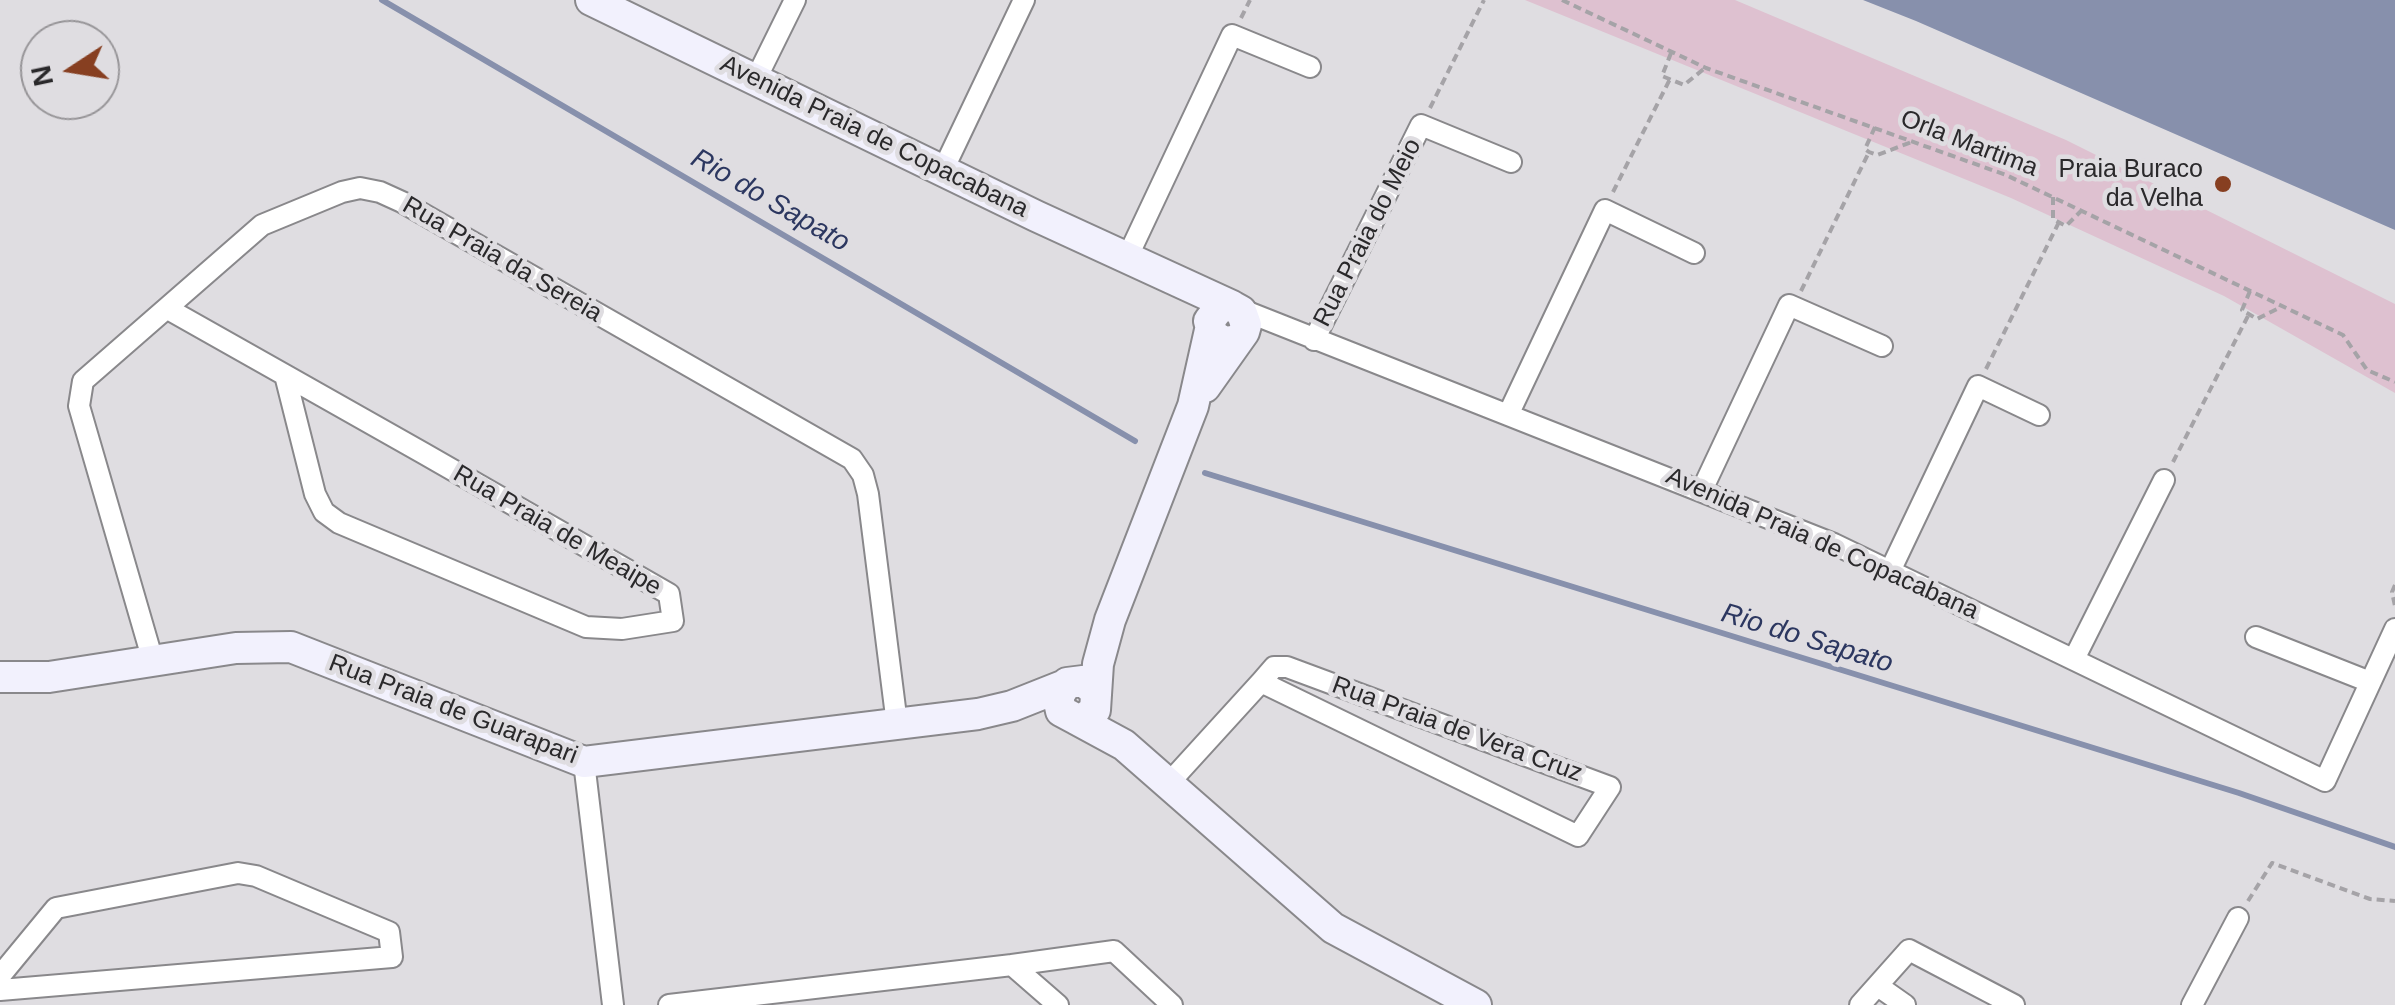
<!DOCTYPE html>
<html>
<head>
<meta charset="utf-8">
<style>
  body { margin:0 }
  #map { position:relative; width:2395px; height:1005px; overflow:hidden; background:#dfdde1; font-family:Helvetica,sans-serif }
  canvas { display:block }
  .north { position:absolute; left:20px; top:20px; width:100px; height:100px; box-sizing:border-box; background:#dfdde1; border:2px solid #979598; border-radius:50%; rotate:258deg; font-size:28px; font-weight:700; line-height:40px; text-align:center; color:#2a292b }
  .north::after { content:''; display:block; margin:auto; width:35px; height:45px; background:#873f21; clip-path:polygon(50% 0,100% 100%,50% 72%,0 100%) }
</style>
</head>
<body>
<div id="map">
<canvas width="2395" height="1005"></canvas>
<div class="north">N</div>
</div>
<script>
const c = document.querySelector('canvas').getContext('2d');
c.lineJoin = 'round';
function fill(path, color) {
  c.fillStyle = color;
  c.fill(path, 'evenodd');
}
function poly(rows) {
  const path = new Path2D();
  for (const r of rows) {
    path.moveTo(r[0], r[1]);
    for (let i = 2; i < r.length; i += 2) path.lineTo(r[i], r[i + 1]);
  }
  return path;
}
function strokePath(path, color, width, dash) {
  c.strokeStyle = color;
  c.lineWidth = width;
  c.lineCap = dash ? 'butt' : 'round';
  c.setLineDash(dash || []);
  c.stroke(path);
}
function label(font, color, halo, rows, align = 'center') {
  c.font = font + ' Helvetica,sans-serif';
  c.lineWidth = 9;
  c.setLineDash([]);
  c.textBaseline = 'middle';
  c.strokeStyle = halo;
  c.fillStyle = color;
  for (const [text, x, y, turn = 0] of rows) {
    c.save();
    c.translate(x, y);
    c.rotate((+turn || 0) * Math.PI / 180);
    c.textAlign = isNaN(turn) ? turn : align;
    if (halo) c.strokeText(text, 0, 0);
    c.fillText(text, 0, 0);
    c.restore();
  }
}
fill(poly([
  [1525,0,1735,0,2066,140,2395,304,2395,393,2224,296,2011,198]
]), '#dec1d0');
fill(poly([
  [1863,0,2395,0,2395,230,1916,21]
]), '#8790ac');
strokePath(poly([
  [382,0,1135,441],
  [1205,473,2239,793,2395,847]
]), '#8790ac', 6);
const street = poly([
  [756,79,795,0],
  [943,170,1024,0],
  [1127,258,1232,35,1310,67],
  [1235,307,1834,544,2325,781,2395,629],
  [168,309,285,375,423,453,669,594,673,621,622,629,586,627,339,523,324,512,315,494,285,375],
  [1314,340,1421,125,1511,162],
  [1508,415,1605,210,1694,253],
  [1702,490,1789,305,1882,346],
  [1891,569,1978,386,2039,415],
  [2256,637,2370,682],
  [2074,659,2164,480],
  [153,661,79,406,83,381,262,225,342,192,360,188,380,192,402,202,852,459,863,475,868,494,897,724],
  [584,762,613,1005],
  [1168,784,1261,682,1578,836,1610,787,1287,667,1274,667,1261,682],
  [1012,965,1114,951,1172,1005],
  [0,976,56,908,238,873,256,876,389,932,392,957,0,990],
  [1878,986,1905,1005],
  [669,1005,1012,965,1058,1005],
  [1860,1005,1909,950,2014,1005],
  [2192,1005,2238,918]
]);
const secondary = poly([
  [591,0,1036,216,1232,306],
  [1205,387,1244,332,1246,325,1241,311,1232,306,1220,307,1209,321,1213,336,1225,342,1238,340],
  [0,677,49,677,236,648,291,647,584,762,978,714,1012,706,1065,685],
  [1095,691,1083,681,1067,683,1058,697,1061,711,1076,719,1083,719,1095,710,1098,664,1110,620,1193,406,1210,330],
  [1076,719,1124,745,1333,928,1476,1005]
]);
strokePath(street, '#89888b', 24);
strokePath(secondary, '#89888b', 34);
strokePath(poly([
  [1562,0,1706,68,2006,175,2343,335,2367,370,2395,382],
  [1241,18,1250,0],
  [1671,53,1662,76,1684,85,1705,68],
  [1430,108,1484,0],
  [1875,127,1865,149,1869,152,1877,155,1912,142],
  [1613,192,1670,79],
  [2053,197,2053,219,2066,226,2082,210],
  [1801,291,1869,152],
  [2250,291,2242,310,2257,319,2281,307],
  [1986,369,2059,222],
  [2173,462,2249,314],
  [2395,585,2392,592,2395,606],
  [2248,901,2272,863,2370,899,2395,901]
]), '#a5a3a7', 4, [8, 5]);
strokePath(street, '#fff', 20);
strokePath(secondary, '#f2f1fd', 30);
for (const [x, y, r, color] of [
  [2223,184,10,"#873f21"]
]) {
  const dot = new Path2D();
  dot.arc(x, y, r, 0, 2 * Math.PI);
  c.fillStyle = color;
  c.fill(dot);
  strokePath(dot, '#dfdde1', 4);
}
label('25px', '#2a292b', '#dfdde1', [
  ["Avenida Praia de Copacabana",874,137,26],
  ["Orla Martima",1969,144,21],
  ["Rua Praia do Meio",1368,233,-63],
  ["Rua Praia da Sereia",502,260,30],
  ["Rua Praia de Meaipe",557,531,30],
  ["Avenida Praia de Copacabana",1822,544,24],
  ["Rua Praia de Guarapari",453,710,21],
  ["Rua Praia de Vera Cruz",1457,730,20]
]);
label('25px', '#2a292b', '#dfdde1', [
  ["Praia Buraco",2203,170],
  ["da Velha",2203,199]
], 'right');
label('italic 28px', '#2c3760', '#dfdde1', [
  ["Rio do Sapato",770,201,30],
  ["Rio do Sapato",1807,639,17]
]);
</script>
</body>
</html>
